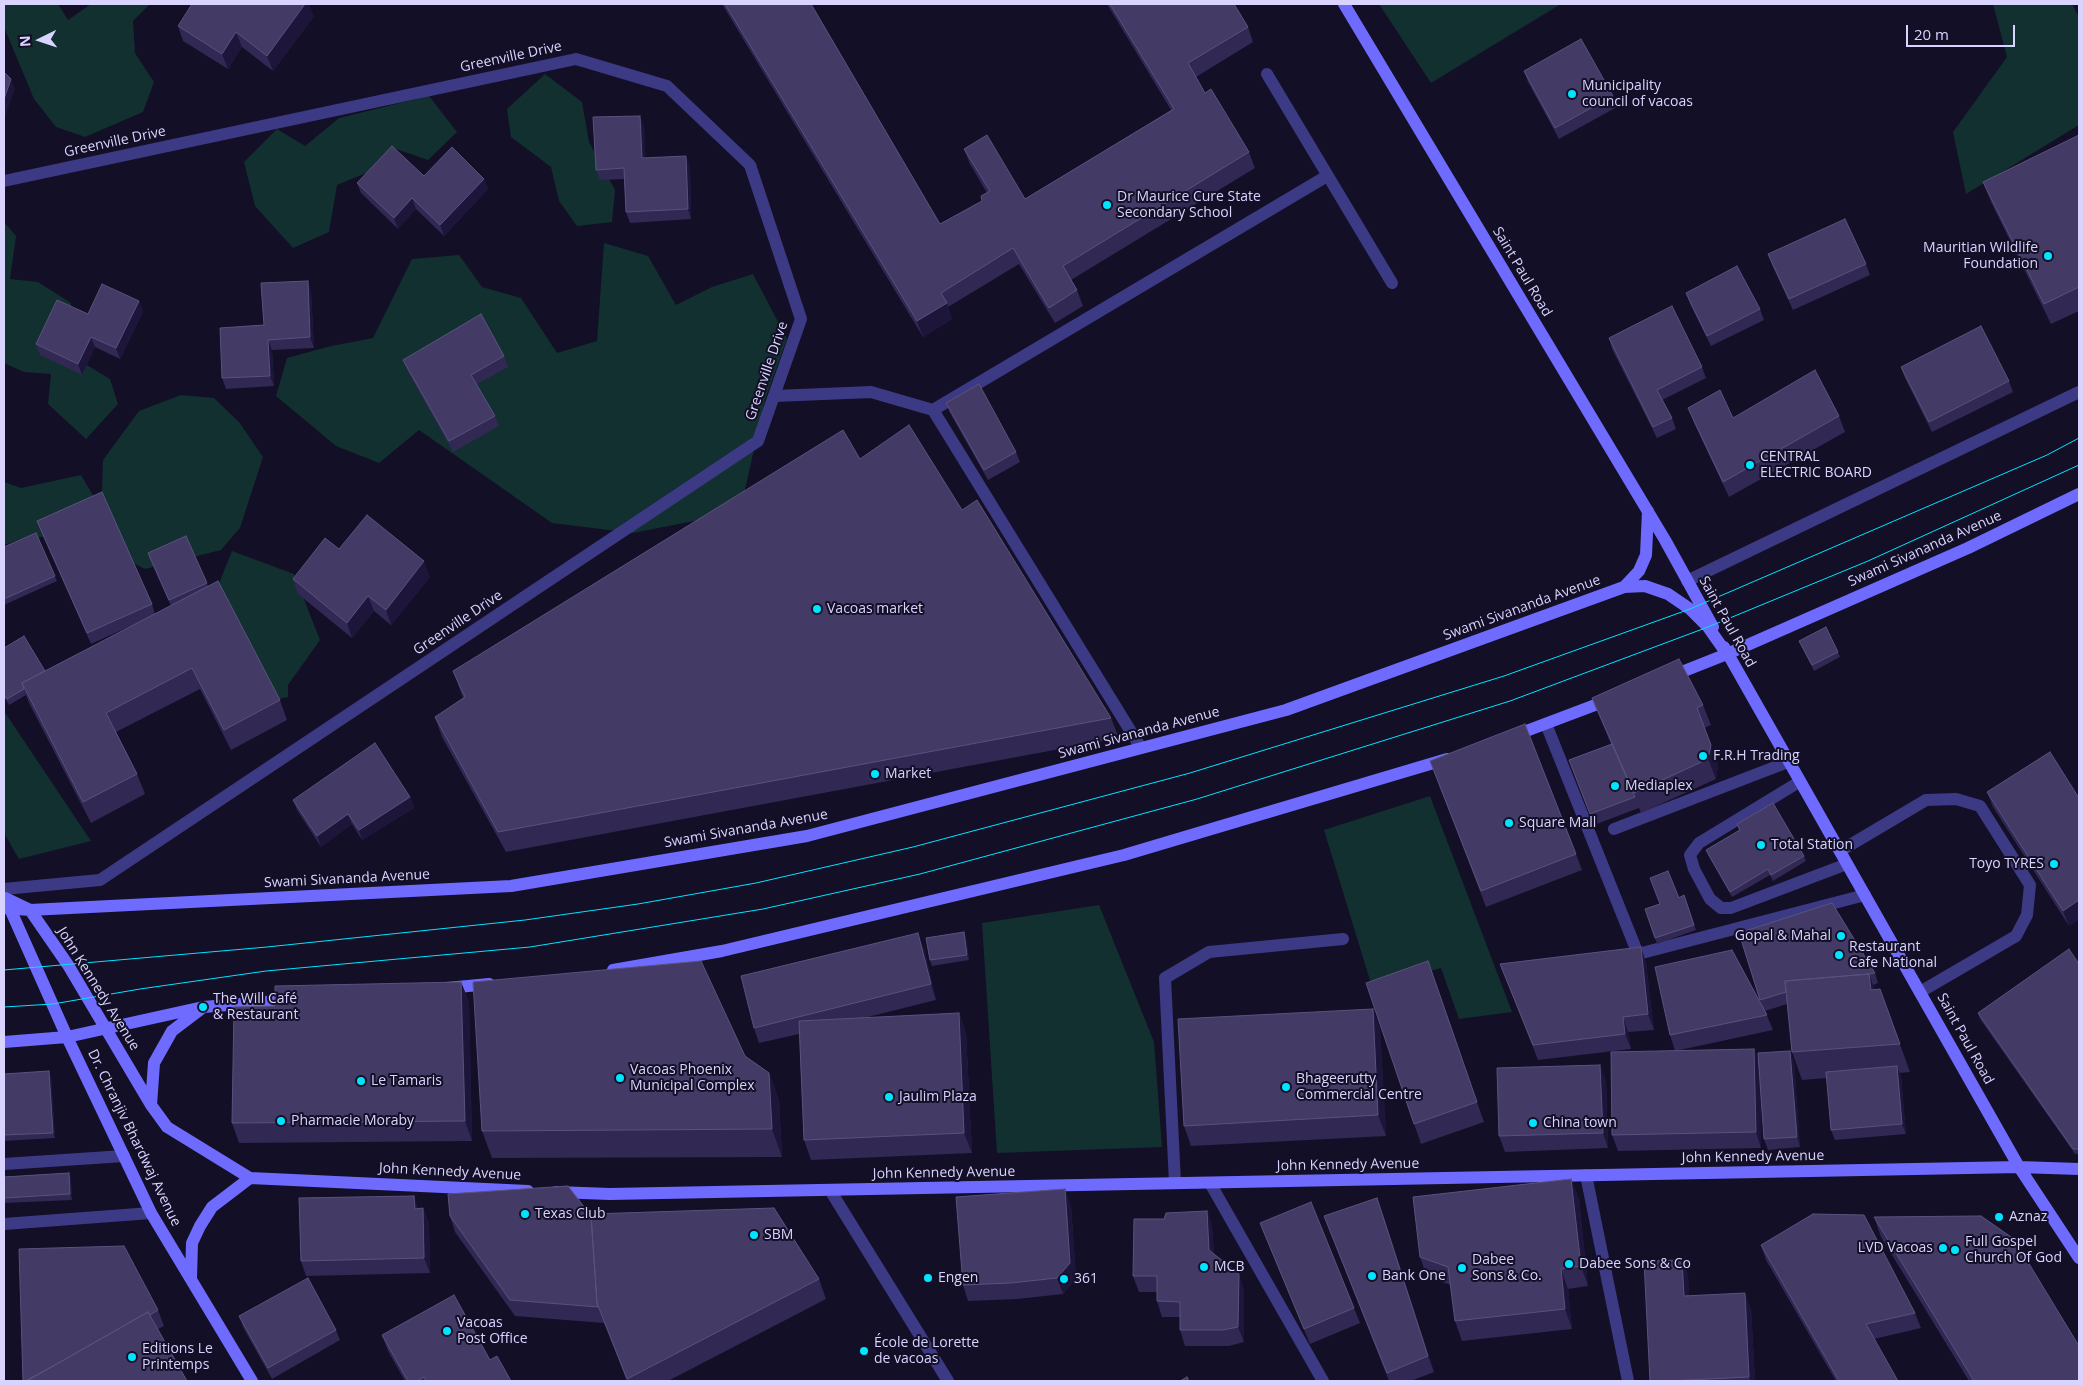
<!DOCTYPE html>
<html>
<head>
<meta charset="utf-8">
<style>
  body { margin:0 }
  #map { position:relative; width:2083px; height:1385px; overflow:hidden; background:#130f26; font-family:"Open Sans",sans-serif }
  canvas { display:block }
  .frame { position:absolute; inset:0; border:5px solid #d9d4ff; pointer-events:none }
  .north { position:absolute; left:15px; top:15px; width:50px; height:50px; -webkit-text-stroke:4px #130f26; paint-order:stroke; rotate:266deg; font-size:14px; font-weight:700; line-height:20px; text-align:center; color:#d9d4ff }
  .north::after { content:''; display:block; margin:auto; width:18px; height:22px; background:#d9d4ff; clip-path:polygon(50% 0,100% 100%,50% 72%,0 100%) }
  .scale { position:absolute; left:1906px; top:25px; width:109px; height:22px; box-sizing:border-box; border:2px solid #d9d4ff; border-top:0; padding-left:6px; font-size:15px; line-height:18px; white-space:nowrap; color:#d9d4ff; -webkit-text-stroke:4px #130f26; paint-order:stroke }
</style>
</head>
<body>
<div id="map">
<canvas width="2083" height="1385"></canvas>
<div class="frame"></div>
<div class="north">N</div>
<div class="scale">20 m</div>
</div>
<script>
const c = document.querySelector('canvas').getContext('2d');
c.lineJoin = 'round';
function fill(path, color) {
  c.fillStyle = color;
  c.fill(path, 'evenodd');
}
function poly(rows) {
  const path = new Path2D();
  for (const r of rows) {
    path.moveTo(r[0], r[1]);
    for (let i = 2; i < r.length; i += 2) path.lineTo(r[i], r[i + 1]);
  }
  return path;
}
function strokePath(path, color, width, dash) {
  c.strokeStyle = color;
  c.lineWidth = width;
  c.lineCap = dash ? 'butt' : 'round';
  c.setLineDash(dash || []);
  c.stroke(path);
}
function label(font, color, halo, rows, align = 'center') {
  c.font = font + ' "Open Sans",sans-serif';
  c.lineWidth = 4;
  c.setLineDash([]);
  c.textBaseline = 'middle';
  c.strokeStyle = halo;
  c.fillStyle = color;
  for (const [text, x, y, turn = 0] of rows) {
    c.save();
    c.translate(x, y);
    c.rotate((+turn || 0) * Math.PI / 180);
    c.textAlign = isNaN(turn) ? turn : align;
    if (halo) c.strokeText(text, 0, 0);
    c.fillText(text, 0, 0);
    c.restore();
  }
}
fill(poly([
  [4,4,58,4,68,20,91,4,150,4,133,21,135,53,154,82,143,112,85,137,56,127,34,99,4,27],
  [1379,4,1561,4,1431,83],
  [1993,4,2072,4,2079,17,2079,125,1966,194,1953,132,2007,57],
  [545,74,582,102,589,142,615,190,612,222,577,226,559,201,551,167,511,137,507,109],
  [429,96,457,132,428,160,396,149,366,173,337,185,329,232,293,248,255,206,244,162,277,129,305,146,339,118],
  [4,222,16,236,10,279,38,282,71,303,73,333,70,355,110,379,118,404,86,439,48,404,51,374,24,372,4,363],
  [604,243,648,256,676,305,712,287,753,274,787,339,765,400,740,512,633,533,552,523,419,430,379,463,336,446,276,396,287,358,331,346,373,338,412,259,459,255,482,287,521,298,557,353,597,341],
  [181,395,214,398,239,422,263,457,240,528,221,550,145,569,108,550,101,516,103,460,139,411],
  [81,475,97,502,67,535,25,538,4,545,4,482,21,488],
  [232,551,294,574,320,640,288,685,288,697,251,705,211,603],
  [4,711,91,841,19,859,4,833],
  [1430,796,1512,1012,1459,1019,1441,968,1372,987,1324,830],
  [1099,905,1154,1042,1162,1147,997,1153,982,923]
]), '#12302f');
strokePath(poly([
  [1267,74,1392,283],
  [775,396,871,392,933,410,1141,748],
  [933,410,1327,176],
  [1546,724,1638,954,1865,895],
  [1799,782,1699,843,1690,855,1694,869,1710,899,1721,908,1731,908,1847,864],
  [1614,829,1788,762],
  [1840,851,1926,800,1956,799,1980,806,2030,885,2027,915,2016,936,1920,992],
  [4,1164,124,1156],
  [1175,1183,1165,978,1209,952,1343,939],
  [4,1224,151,1213]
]), '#3d3a85', 12);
strokePath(poly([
  [4,181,576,59,667,86,750,165,801,319,758,441,100,880,4,889],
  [1687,581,2079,392],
  [1586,1175,1628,1381],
  [1210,1183,1323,1381],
  [830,1190,948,1381]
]), '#3d3a85', 12);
strokePath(poly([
  [1344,4,1665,540,1713,627],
  [1624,587,1639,571,1646,555,1648,511],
  [1724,647,2019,1167,2079,1258],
  [1669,677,1727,654,1968,548,2079,494],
  [1513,736,1611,699],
  [5,898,30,910,68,965,151,1105,167,1127,250,1178,528,1191],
  [7,902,67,1037,151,1213,252,1381],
  [4,908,30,910,511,886,807,836,1286,710,1624,587,1645,586,1668,594,1690,609,1708,627,1727,654],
  [613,970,722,951,1124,855,1447,759],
  [447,988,489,984],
  [4,1042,67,1037,203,1007,290,1000],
  [151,1105,154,1063,172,1031,201,1009],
  [556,1192,610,1194,2019,1167,2079,1169],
  [191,1278,192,1243,200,1226,212,1207,250,1178]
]), '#6f6bff', 12);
strokePath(poly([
  [4,970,267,947,525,920,638,904,756,883,913,847,1190,773,1504,676,1690,609,2047,455,2079,438],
  [4,1007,53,1004,140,989,266,971,530,947,763,909,920,874,1197,799,1510,701,1708,627,1868,561,2079,465]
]), '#00e5ff', 1);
fill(poly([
  [722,4,811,4,940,224,982,201,987,193,970,164,964,149,1025,199,1171,110,1107,4,1234,4,1248,27,1253,42,1196,77,1205,93,1249,152,1255,168,1071,280,1077,290,1083,306,1055,323,1019,264,948,307,952,319,923,337],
  [314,16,273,71,242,47,228,69,183,41,178,26],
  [1524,71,1613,96,1617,107,1559,139,1528,82],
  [644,126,645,158,690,167,691,219,630,223,626,212,624,179,600,180,596,170],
  [2079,135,2079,311,2051,324,1991,202,1983,182],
  [484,179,488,189,444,236,416,209,398,229,361,193,357,183],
  [1768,254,1866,264,1870,275,1793,310,1772,265],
  [311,291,314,348,272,350,274,386,226,389,222,378,264,325],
  [1686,293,1760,309,1764,320,1711,346,1690,304],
  [139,301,143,312,120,359,95,347,82,375,40,355,36,344,88,314],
  [1609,338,1702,367,1706,378,1662,400,1672,418,1676,429,1657,438,1612,349],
  [504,356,508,367,477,384,495,416,499,426,453,452,407,370,403,360],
  [1901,367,2009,381,2013,392,1932,432,1905,378],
  [946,403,1016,452,1020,462,988,480,950,413],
  [1688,408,1733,418,1839,416,1845,432,1729,497,1694,423],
  [860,459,962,510,1111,718,1119,738,506,852,442,737,435,717,463,698,453,671],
  [37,521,152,604,155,614,171,606,152,564,148,553,186,536,208,586,280,700,287,720,231,750,200,689,116,732,137,774,145,794,91,823,29,703,26,695,9,705,4,697,4,648,45,671,135,624,91,644,41,532],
  [4,547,55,576,57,581,4,605],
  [339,549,430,577,391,625,374,611,352,638,298,594,293,579],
  [1799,641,1838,652,1840,657,1814,671],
  [1592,698,1703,705,1711,725,1704,728,1718,765,1716,779,1641,813,1639,808,1594,825,1569,760,1611,744,1600,718],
  [2050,752,2069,926,1993,807,1987,792],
  [1436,777,1576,854,1582,870,1486,907],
  [410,797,414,808,362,840,352,824,321,847,297,810,293,800],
  [1737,824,1804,856,1806,861,1773,881,1770,875,1732,897,1708,855,1706,850,1739,830],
  [1684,895,1696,930,1657,944,1645,909],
  [964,932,966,938,969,960,932,966,930,960],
  [1739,933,1875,973,1878,983,1873,985,1875,990,1880,989,1910,1072,1899,1073,1901,1077,1906,1134,1835,1140,1831,1130,1827,1078,1802,1080,1792,1052,1787,1004,1765,1011,1773,1030,1675,1051,1670,1035,1761,1003],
  [1641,947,1646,963,1654,1030,1628,1032,1631,1049,1538,1060,1500,964],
  [924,948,936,1000,864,1018,959,1013,966,1033,972,1153,811,1160,804,1140,799,1034,759,1043,754,1028],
  [1428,961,1484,1122,1421,1144,1414,1124],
  [2079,964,2079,1154,2075,1154,1980,1019,1978,1013],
  [461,982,469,1002,472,1141,239,1143,232,1123,275,1006],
  [1373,1009,1380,1029,1386,1136,1191,1146,1184,1126],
  [1754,1049,1758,1060,1790,1051,1794,1062,1800,1147,1768,1150,1764,1139,1760,1086,1761,1148,1618,1151,1612,1135],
  [745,1056,769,1073,779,1100,782,1157,492,1158,482,1131],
  [4,1074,51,1076,55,1138,4,1141],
  [1606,1080,1608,1148,1505,1152,1499,1136],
  [69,1173,71,1179,72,1200,4,1203,4,1177],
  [1571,1179,1579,1199,1588,1286,1568,1289,1572,1329,1462,1341,1455,1321,1451,1285,1427,1277,1420,1257],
  [1071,1205,1076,1279,1063,1294,1017,1299,968,1301,963,1285],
  [423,1208,429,1224,430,1273,306,1276,301,1261,419,1209],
  [1207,1211,1212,1226,1214,1254,1244,1289,1244,1342,1229,1346,1185,1346,1180,1330,1180,1317,1162,1317,1157,1301,1157,1292,1139,1292,1133,1276,1164,1219],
  [1383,1214,1434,1372,1411,1381,1389,1381,1324,1216],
  [450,1216,591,1216,819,1279,826,1299,668,1381,627,1381,604,1323,515,1316,455,1232],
  [1874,1217,2079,1381,1969,1381,1881,1237],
  [1260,1223,1354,1308,1360,1323,1310,1344],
  [1761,1245,1915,1313,1921,1328,1874,1339,1898,1381,1836,1381,1766,1260],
  [1682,1260,1688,1275,1689,1296,1751,1309,1755,1381,1650,1381],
  [158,1310,164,1326,158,1329,187,1381,23,1381],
  [239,1316,336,1330,340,1340,272,1379,243,1327],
  [382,1335,490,1360,511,1381,405,1381,388,1351]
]), '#312854');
fill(poly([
  [305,4,309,4,314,16,273,71,267,56],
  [236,32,242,47,228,69,222,54],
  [11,79,15,89,4,120,4,99],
  [640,116,644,126,646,169,642,158],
  [686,156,690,167,691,219,688,209],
  [484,179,488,189,444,236,440,225],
  [412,198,416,209,398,229,394,218],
  [308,281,311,291,314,348,310,337],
  [139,301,143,312,120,359,116,348],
  [947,303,952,319,923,337,917,321],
  [91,337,95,347,82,375,78,364],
  [268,340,272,350,274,386,270,376],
  [424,561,430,577,391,625,386,610],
  [368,596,374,611,352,638,347,623],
  [1711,745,1718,765,1716,779,1708,759],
  [410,797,414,808,362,840,359,830],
  [348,814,352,824,321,847,317,836],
  [2079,900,2079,920,2069,926,2063,911],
  [964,932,966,938,969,960,967,955],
  [918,933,924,948,936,1000,931,984],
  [1641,947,1646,963,1654,1030,1648,1014],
  [1869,974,1879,1002,1871,990],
  [461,982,469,1002,472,1141,465,1121],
  [1373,1009,1380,1029,1386,1136,1378,1115],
  [959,1013,966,1033,972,1153,964,1133],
  [1623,1017,1628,1032,1631,1049,1625,1034],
  [1754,1049,1760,1065,1761,1148,1756,1132],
  [1790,1051,1794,1062,1800,1147,1797,1137],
  [1600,1065,1606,1080,1608,1148,1603,1133],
  [1897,1066,1901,1077,1906,1134,1902,1124],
  [49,1071,51,1076,55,1138,53,1133],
  [769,1073,779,1100,782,1157,772,1129],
  [69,1173,71,1179,72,1200,70,1194],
  [1571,1179,1579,1199,1588,1286,1581,1266],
  [1065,1189,1071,1205,1076,1279,1063,1294,1057,1278],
  [414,1196,420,1212,415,1209],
  [1377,1198,1383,1214,1434,1372,1428,1356],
  [423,1208,429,1224,430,1273,424,1258],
  [1207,1211,1212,1226,1215,1266,1209,1250],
  [1682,1260,1688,1275,1690,1312,1684,1296],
  [1561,1269,1568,1289,1572,1329,1565,1309],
  [1239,1274,1244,1289,1244,1342,1238,1327],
  [1745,1293,1751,1309,1755,1381,1751,1381,1749,1377]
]), '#1d163a');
const building = poly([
  [192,4,305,4,267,56,236,32,222,54,178,26,192,4],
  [725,4,811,4,940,224,982,201,981,196,990,191,964,149,987,135,1025,199,1174,109,1110,4,1234,4,1248,27,1188,63,1205,93,1211,89,1249,152,1063,266,1077,290,1049,308,1013,248,941,293,947,303,917,321,725,4],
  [1581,39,1613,96,1555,128,1524,71,1581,39],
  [4,72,11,79,4,99,4,72],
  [640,116,642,158,686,156,688,209,626,212,624,168,596,170,593,117,640,116],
  [2079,135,2079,287,2044,304,1983,182,2079,135],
  [392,146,424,176,452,147,484,179,440,225,412,198,394,218,357,183,392,146],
  [1845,219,1866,264,1789,299,1768,254,1845,219],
  [1737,266,1760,309,1707,336,1686,293,1737,266],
  [308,281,310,337,268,340,270,376,222,378,220,328,264,325,261,283,308,281],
  [102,284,139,301,116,348,91,337,78,364,36,344,57,300,88,314,102,284],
  [1672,306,1702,367,1657,390,1672,418,1653,427,1609,338,1672,306],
  [481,314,504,356,471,375,495,416,449,441,403,360,481,314],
  [1981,326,2009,381,1929,422,1901,367,1981,326],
  [1815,370,1839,416,1723,482,1688,408,1720,390,1733,418,1815,370],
  [979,384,1016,452,984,470,946,403,979,384],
  [909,425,962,510,977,500,1111,718,498,832,435,717,465,697,453,671,843,430,860,459,909,425],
  [102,492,152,604,87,633,37,521,102,492],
  [367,515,424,561,386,610,368,596,347,623,293,579,325,538,339,549,367,515],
  [36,533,55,576,4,599,4,547,36,533],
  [186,536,207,583,169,600,148,553,186,536],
  [218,581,280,700,224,730,192,668,106,713,137,774,83,802,22,683,218,581],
  [1826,627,1838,652,1812,665,1799,641,1826,627],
  [24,636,45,671,22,683,24,689,7,699,4,695,4,648,24,636],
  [1679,659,1703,705,1697,708,1711,745,1708,759,1634,793,1592,698,1679,659],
  [1525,724,1576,854,1481,891,1430,761,1525,724],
  [375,743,410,797,359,830,348,814,317,836,293,800,375,743],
  [1612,744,1635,797,1590,814,1569,760,1612,744],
  [2050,752,2079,798,2079,900,2063,911,1987,792,2050,752],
  [1773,803,1804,856,1771,875,1768,869,1730,892,1706,850,1740,830,1737,824,1773,803],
  [1668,871,1679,898,1684,895,1694,925,1655,938,1645,909,1660,904,1650,878,1668,871],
  [1832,903,1875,973,1869,974,1785,981,1786,992,1760,1000,1739,933,1832,903],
  [964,932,967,955,930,960,926,938,964,932],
  [918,933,931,984,754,1028,741,976,918,933],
  [1641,947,1648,1014,1623,1017,1625,1034,1533,1045,1500,964,1641,947],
  [2069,949,2079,964,2079,1149,2073,1149,1978,1013,2069,949],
  [1732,950,1767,1015,1670,1035,1655,967,1732,950],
  [701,961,745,1056,769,1073,772,1129,482,1131,473,982,701,961],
  [1428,961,1477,1102,1414,1124,1366,983,1428,961],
  [1869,974,1871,990,1880,989,1900,1044,1792,1052,1785,981,1869,974],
  [461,982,465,1121,232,1123,234,1007,275,1006,275,986,461,982],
  [1373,1009,1378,1115,1184,1126,1178,1019,1373,1009],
  [959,1013,964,1133,804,1140,799,1021,959,1013],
  [1754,1049,1756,1132,1612,1135,1611,1052,1754,1049],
  [1790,1051,1797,1137,1764,1139,1758,1053,1790,1051],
  [1600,1065,1603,1133,1499,1136,1497,1068,1600,1065],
  [1897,1066,1902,1124,1831,1130,1826,1072,1897,1066],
  [49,1071,53,1133,4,1135,4,1074,49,1071],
  [69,1173,70,1194,4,1198,4,1177,69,1173],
  [1571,1179,1581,1266,1561,1269,1565,1309,1455,1321,1448,1267,1420,1257,1413,1197,1571,1179],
  [568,1186,591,1216,597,1303,598,1307,510,1300,450,1216,448,1194,568,1186],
  [1065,1189,1070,1263,1057,1278,1011,1283,963,1285,956,1197,1065,1189],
  [414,1196,415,1209,423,1208,424,1258,301,1261,299,1198,414,1196],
  [1377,1198,1428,1356,1387,1373,1324,1216,1377,1198],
  [1311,1202,1354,1308,1304,1329,1260,1223,1311,1202],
  [774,1208,819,1279,627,1379,597,1303,591,1214,774,1208],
  [1207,1211,1209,1250,1239,1274,1238,1327,1223,1330,1180,1330,1180,1302,1157,1301,1157,1276,1133,1276,1134,1219,1164,1219,1166,1213,1207,1211],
  [1813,1214,1864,1215,1915,1313,1866,1324,1898,1381,1839,1381,1761,1245,1813,1214],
  [1981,1216,2014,1239,2079,1346,2079,1381,1974,1381,1874,1217,1981,1216],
  [124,1246,158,1310,150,1315,148,1312,53,1366,25,1381,23,1381,19,1249,124,1246],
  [1682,1260,1684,1296,1745,1293,1749,1377,1668,1381,1650,1381,1644,1261,1682,1260],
  [308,1278,336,1330,268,1368,239,1316,308,1278],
  [454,1295,490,1360,497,1356,511,1381,426,1381,424,1377,417,1381,408,1381,382,1335,454,1295],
  [148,1312,187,1381,27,1381,148,1312],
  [1187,1377,1189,1381,1180,1381,1187,1377]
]);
fill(building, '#433a66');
strokePath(building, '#5a527e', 1);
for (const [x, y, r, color] of [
  [1572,94,5,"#00e5ff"],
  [1107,205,5,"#00e5ff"],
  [2048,256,5,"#00e5ff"],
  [1750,465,5,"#00e5ff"],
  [817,609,5,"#00e5ff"],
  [1703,756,5,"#00e5ff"],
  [875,774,5,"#00e5ff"],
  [1615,786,5,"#00e5ff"],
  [1509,823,5,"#00e5ff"],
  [1761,845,5,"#00e5ff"],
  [2054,864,5,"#00e5ff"],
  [1841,936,5,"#00e5ff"],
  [1839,955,5,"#00e5ff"],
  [203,1007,5,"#00e5ff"],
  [620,1078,5,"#00e5ff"],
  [361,1081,5,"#00e5ff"],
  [1286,1087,5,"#00e5ff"],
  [889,1097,5,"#00e5ff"],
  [281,1121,5,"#00e5ff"],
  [1533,1123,5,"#00e5ff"],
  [525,1214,5,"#00e5ff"],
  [1999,1217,5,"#00e5ff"],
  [754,1235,5,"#00e5ff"],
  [1943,1248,5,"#00e5ff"],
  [1955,1250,5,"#00e5ff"],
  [1569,1264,5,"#00e5ff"],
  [1204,1267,5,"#00e5ff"],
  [1462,1268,5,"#00e5ff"],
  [1372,1276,5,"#00e5ff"],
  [928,1278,5,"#00e5ff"],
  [1064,1279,5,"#00e5ff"],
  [447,1331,5,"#00e5ff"],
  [864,1351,5,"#00e5ff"],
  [132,1357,5,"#00e5ff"]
]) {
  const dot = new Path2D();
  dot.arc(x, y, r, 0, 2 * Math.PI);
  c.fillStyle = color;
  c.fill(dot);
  strokePath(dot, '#130f26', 2);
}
label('14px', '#d9d4ff', '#130f26', [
  ["Greenville Drive",511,57,-12],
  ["Greenville Drive",115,142,-12],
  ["Saint Paul Road",1522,272,59],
  ["Greenville Drive",767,371,-71],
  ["Swami Sivananda Avenue",1925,549,-24],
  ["Swami Sivananda Avenue",1522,608,-20],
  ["Saint Paul Road",1727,622,61],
  ["Greenville Drive",458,623,-34],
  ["Swami Sivananda Avenue",1139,733,-15],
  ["Swami Sivananda Avenue",746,829,-10],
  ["Swami Sivananda Avenue",347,879,-3],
  ["John Kennedy Avenue",98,989,58],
  ["Saint Paul Road",1965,1039,61],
  ["Dr. Chranjiv Bhardwaj Avenue",134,1138,64],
  ["John Kennedy Avenue",1753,1157,-1],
  ["John Kennedy Avenue",1348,1165,-1],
  ["John Kennedy Avenue",450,1172,3],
  ["John Kennedy Avenue",944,1173,-1]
]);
label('14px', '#d9d4ff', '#130f26', [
  ["Municipality",1582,86],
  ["council of vacoas",1582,102],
  ["Dr Maurice Cure State",1117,197],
  ["Secondary School",1117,213],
  ["Mauritian Wildlife",2038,248,"right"],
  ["Foundation",2038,264,"right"],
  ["CENTRAL",1760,457],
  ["ELECTRIC BOARD",1760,473],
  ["Vacoas market",827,609],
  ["F.R.H Trading",1713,756],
  ["Market",885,774],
  ["Mediaplex",1625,786],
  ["Square Mall",1519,823],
  ["Total Station",1771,845],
  ["Toyo TYRES",2044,864,"right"],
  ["Gopal & Mahal",1831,936,"right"],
  ["Restaurant",1849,947],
  ["Cafe National",1849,963],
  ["The Will Café",213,999],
  ["& Restaurant",213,1015],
  ["Vacoas Phoenix",630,1070],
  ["Municipal Complex",630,1086],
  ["Bhageerutty",1296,1079],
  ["Commercial Centre",1296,1095],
  ["Le Tamaris",371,1081],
  ["Jaulim Plaza",899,1097],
  ["Pharmacie Moraby",291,1121],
  ["China town",1543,1123],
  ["Texas Club",535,1214],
  ["Aznaz",2009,1217],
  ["SBM",764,1235],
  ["Full Gospel",1965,1242],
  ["Church Of God",1965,1258],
  ["LVD Vacoas",1933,1248,"right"],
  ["Dabee",1472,1260],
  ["Sons & Co.",1472,1276],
  ["Dabee Sons & Co",1579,1264],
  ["MCB",1214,1267],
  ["Bank One",1382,1276],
  ["Engen",938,1278],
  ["361",1074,1279],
  ["Vacoas",457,1323],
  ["Post Office",457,1339],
  ["École de Lorette",874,1343],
  ["de vacoas",874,1359],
  ["Editions Le",142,1349],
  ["Printemps",142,1365]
], 'left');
</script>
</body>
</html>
